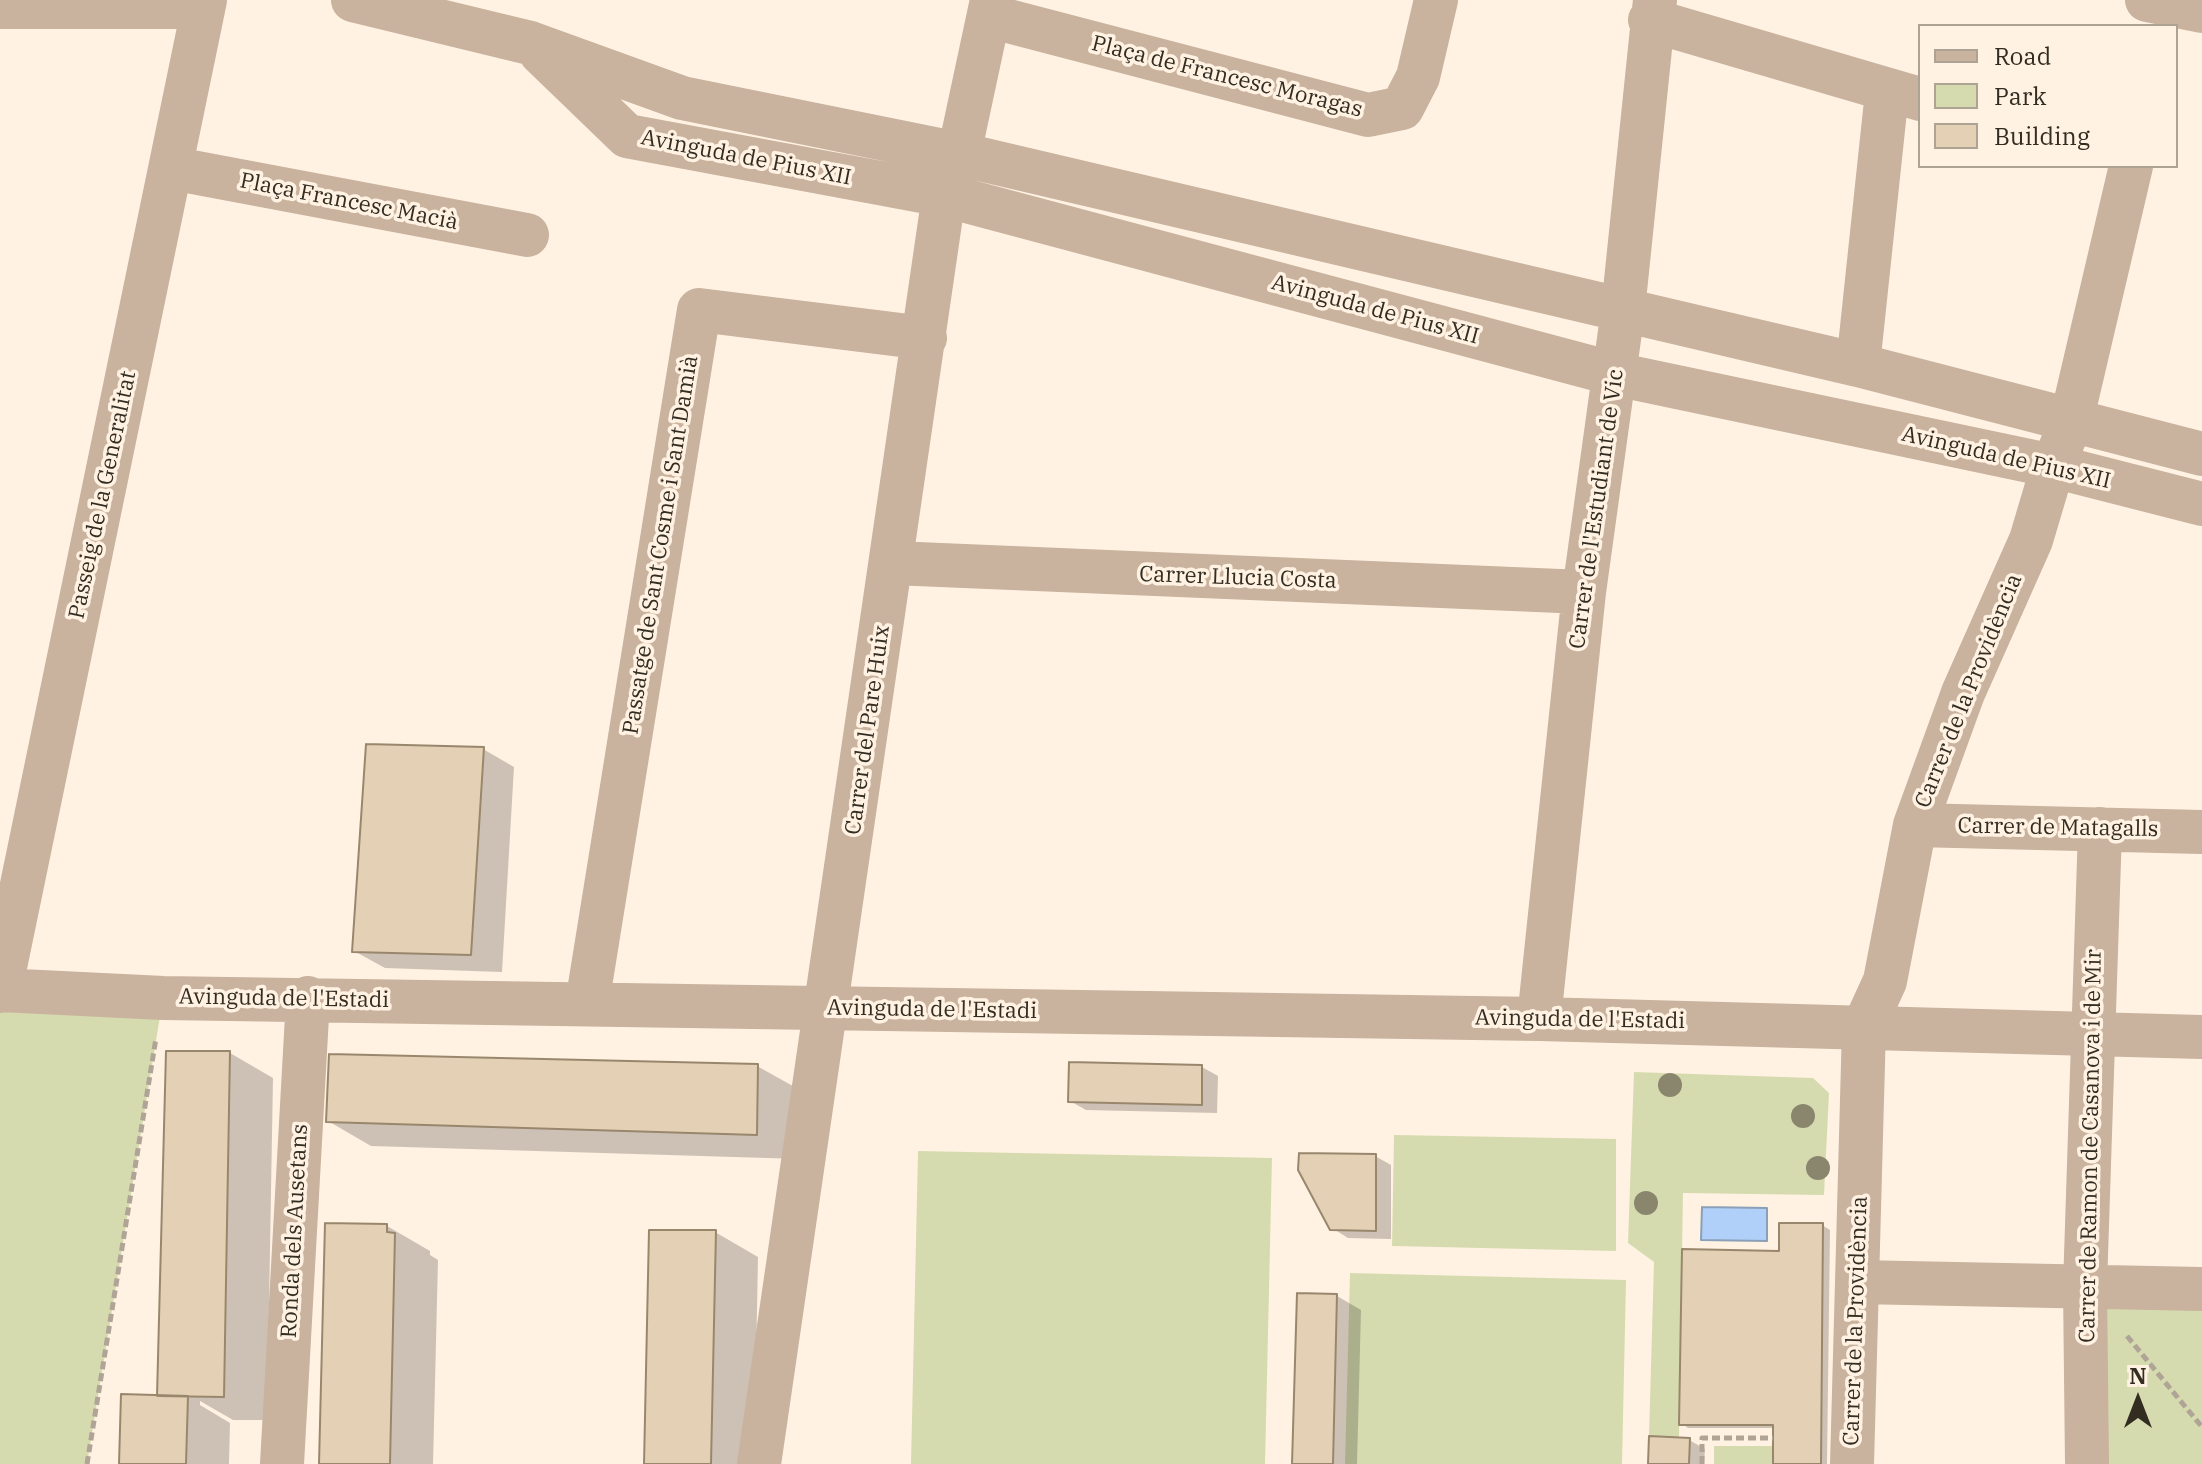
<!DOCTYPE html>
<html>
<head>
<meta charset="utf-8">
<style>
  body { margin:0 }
  #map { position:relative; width:2202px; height:1464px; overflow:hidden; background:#fff2e2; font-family:"IBM Plex Serif",serif }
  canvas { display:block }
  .legend { position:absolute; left:1918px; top:24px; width:260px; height:144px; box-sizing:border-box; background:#fff2e2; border:2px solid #ada395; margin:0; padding:10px 14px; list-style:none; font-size:24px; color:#332c21 }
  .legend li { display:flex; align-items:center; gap:16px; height:40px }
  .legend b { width:40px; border:2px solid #ada395 }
  .north { position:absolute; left:2098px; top:1360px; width:80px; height:80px; -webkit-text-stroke:6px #fff2e2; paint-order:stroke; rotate:0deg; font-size:22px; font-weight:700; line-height:32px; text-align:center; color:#332c21 }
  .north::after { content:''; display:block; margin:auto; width:28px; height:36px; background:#332c21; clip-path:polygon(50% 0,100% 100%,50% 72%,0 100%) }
</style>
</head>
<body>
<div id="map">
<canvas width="2202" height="1464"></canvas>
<ul class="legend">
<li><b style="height:10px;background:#c9b29e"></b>Road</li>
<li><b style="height:22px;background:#d6dbaf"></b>Park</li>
<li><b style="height:22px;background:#e4d1b5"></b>Building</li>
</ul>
<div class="north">N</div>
</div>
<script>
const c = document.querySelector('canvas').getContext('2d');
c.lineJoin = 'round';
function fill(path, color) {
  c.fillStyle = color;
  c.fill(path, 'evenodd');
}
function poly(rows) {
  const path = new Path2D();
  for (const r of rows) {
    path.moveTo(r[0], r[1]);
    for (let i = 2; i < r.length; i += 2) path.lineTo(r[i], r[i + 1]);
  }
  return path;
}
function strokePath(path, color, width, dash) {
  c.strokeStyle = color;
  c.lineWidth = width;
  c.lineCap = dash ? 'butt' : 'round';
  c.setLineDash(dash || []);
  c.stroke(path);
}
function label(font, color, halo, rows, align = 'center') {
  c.font = font + ' "IBM Plex Serif",serif';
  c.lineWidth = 7;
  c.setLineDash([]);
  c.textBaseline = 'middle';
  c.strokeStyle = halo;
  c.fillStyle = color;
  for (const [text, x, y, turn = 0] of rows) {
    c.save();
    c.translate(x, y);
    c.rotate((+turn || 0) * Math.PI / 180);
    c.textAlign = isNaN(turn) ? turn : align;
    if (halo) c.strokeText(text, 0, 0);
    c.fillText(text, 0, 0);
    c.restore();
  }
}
fill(poly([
  [0,990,163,998,87,1464,0,1464],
  [1634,1072,1813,1078,1829,1093,1824,1195,1683,1193,1679,1437,1649,1436,1654,1262,1628,1243],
  [1394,1135,1616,1139,1616,1251,1392,1246],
  [918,1151,1272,1158,1265,1464,911,1464],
  [1350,1273,1626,1280,1622,1464,1345,1464],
  [2085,1286,2202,1289,2202,1464,2087,1464],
  [1714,1446,1773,1446,1773,1464,1714,1464]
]), '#d6dbaf');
const water = poly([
  [1702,1207,1767,1208,1767,1241,1701,1240,1702,1207]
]);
fill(water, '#b0d0f9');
strokePath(water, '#8a9fb8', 2);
fill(poly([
  [483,749,514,767,502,972,385,968,354,951],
  [230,1053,273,1078,267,1420,233,1420,200,1401,200,1405,230,1423,229,1464,121,1464,159,1398],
  [757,1066,800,1090,800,1159,371,1146,328,1121],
  [1202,1067,1218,1076,1217,1113,1086,1110,1070,1101],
  [1375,1156,1391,1165,1391,1239,1348,1238,1332,1228],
  [1822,1225,1830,1230,1827,1464,1777,1464,1775,1428,1688,1428,1681,1423,1781,1253],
  [387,1226,430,1251,430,1255,438,1260,433,1464,321,1464],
  [715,1232,758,1257,754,1464,646,1464],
  [1337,1296,1361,1310,1357,1464,1294,1464],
  [1689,1440,1705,1449,1704,1464,1650,1464]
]), '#0003');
const building = poly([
  [366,744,484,747,471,955,352,952,366,744],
  [166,1051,230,1051,224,1397,157,1396,166,1051],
  [329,1054,758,1064,757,1135,326,1122,329,1054],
  [1069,1062,1202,1065,1202,1105,1068,1102,1069,1062],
  [1299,1153,1376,1154,1376,1231,1330,1230,1298,1170,1299,1153],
  [325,1223,387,1224,387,1232,395,1233,390,1464,319,1464,325,1223],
  [1779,1223,1823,1223,1821,1464,1773,1464,1773,1425,1679,1425,1682,1249,1779,1251,1779,1223],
  [649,1230,716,1230,711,1464,644,1464,649,1230],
  [1297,1293,1337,1294,1333,1464,1292,1464,1297,1293],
  [121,1394,188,1396,186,1464,119,1464,121,1394],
  [1649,1436,1690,1438,1689,1464,1648,1464,1649,1436]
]);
fill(building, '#e4d1b5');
strokePath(building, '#99876d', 2);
strokePath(poly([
  [2127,1336,2202,1427],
  [87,1464,156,1038],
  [1702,1464,1702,1438,1773,1438]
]), '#afa496', 5, [8, 4]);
strokePath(poly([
  [353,0,530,43,682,98,959,154,1858,365,2202,454],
  [2147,0,2202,11],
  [0,7,203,7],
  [989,16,1368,115,1402,108,1418,77,1436,0],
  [1650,20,1920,99],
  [541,53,627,136,944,195,1615,374,2053,466,2202,504],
  [171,168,527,235],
  [1858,365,1887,92],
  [893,563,1584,592],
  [1915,825,2202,832],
  [0,990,163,998,1539,1019,2202,1037],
  [0,991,205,0],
  [587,1004,699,310,925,338],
  [1539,1019,1584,592,1623,310,1655,0],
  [1857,1282,2202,1289],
  [282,1464,308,998],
  [759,1464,944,195,959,154,992,0],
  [1852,1464,1864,1027,1885,981,1915,825,1963,693,2031,540,2053,466,2071,422,2131,166],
  [2087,1464,2085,1286,2100,829]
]), '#c9b29e', 44);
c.fillStyle = '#8a866e';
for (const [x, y] of [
  [1670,1085],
  [1803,1116],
  [1818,1168],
  [1646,1203]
]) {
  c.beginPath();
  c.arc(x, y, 12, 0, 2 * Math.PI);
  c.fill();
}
label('22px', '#332c21', '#fff2e2', [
  ["Plaça de Francesc Moragas",1227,77,14],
  ["Avinguda de Pius XII",746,158,11],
  ["Plaça Francesc Macià",349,202,11],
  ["Avinguda de Pius XII",1375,310,15],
  ["Avinguda de Pius XII",2006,458,13],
  ["Passeig de la Generalitat",103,495,-78],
  ["Carrer de l'Estudiant de Vic",1597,509,-82],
  ["Passatge de Sant Cosme i Sant Damià",661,545,-81],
  ["Carrer Llucia Costa",1238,578,2],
  ["Carrer de la Providència",1969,691,-68],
  ["Carrer del Pare Huix",868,730,-82],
  ["Carrer de Matagalls",2058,828,1],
  ["Avinguda de l'Estadi",284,999,1],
  ["Avinguda de l'Estadi",932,1010,1],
  ["Avinguda de l'Estadi",1580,1020,1],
  ["Carrer de Ramon de Casanova i de Mir",2091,1146,-89],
  ["Ronda dels Ausetans",295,1231,-87],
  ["Carrer de la Providència",1856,1321,-88]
]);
</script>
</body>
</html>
